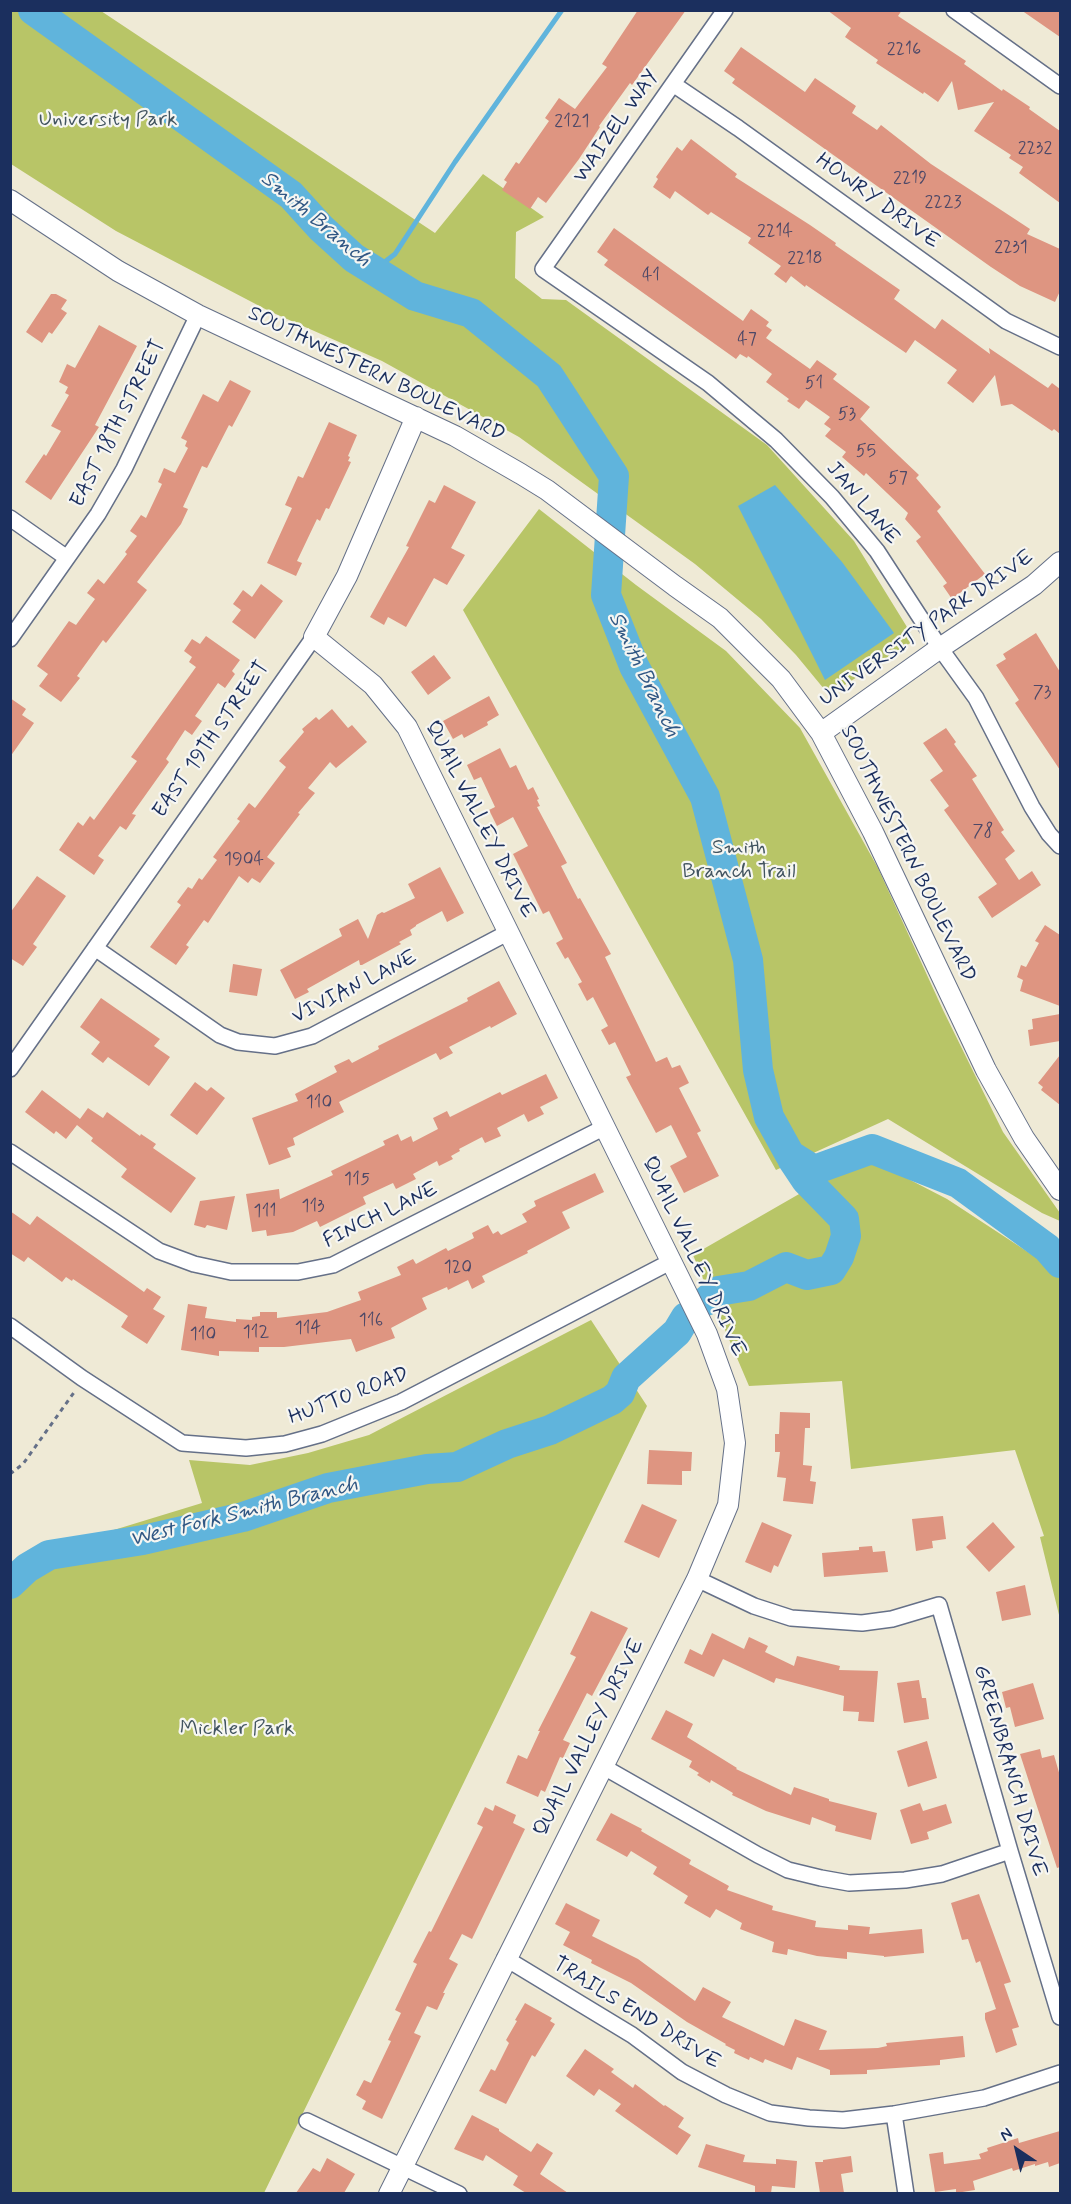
<!DOCTYPE html>
<html>
<head>
<meta charset="utf-8">
<style>
  body { margin:0 }
  #map { position:relative; width:1071px; height:2204px; overflow:hidden; background:#efead6; font-family:Mynerve,sans-serif }
  canvas { display:block }
  .frame { position:absolute; inset:0; border:12px solid #1b2f5e; pointer-events:none }
  .north { position:absolute; left:987px; top:2120px; width:60px; height:60px; -webkit-text-stroke:4px #f6f6f2; paint-order:stroke; rotate:325deg; font-size:16px; font-weight:700; line-height:24px; text-align:center; color:#1b2f5e }
  .north::after { content:''; display:block; margin:auto; width:21px; height:27px; background:#1b2f5e; clip-path:polygon(50% 0,100% 100%,50% 72%,0 100%) }
</style>
</head>
<body>
<div id="map">
<canvas width="1071" height="2204"></canvas>
<div class="frame"></div>
<div class="north">N</div>
</div>
<script>
const c = document.querySelector('canvas').getContext('2d');
c.lineJoin = 'round';
function fill(path, color) {
  c.fillStyle = color;
  c.fill(path, 'evenodd');
}
function poly(rows) {
  const path = new Path2D();
  for (const r of rows) {
    path.moveTo(r[0], r[1]);
    for (let i = 2; i < r.length; i += 2) path.lineTo(r[i], r[i + 1]);
  }
  return path;
}
function strokePath(path, color, width, dash) {
  c.strokeStyle = color;
  c.lineWidth = width;
  c.lineCap = dash ? 'butt' : 'round';
  c.setLineDash(dash || []);
  c.stroke(path);
}
function label(font, color, halo, rows, align = 'center') {
  c.font = font + ' Mynerve,sans-serif';
  c.lineWidth = 4.5;
  c.setLineDash([]);
  c.textBaseline = 'middle';
  c.strokeStyle = halo;
  c.fillStyle = color;
  for (const [text, x, y, turn = 0] of rows) {
    c.save();
    c.translate(x, y);
    c.rotate((+turn || 0) * Math.PI / 180);
    c.textAlign = isNaN(turn) ? turn : align;
    if (halo) c.strokeText(text, 0, 0);
    c.fillText(text, 0, 0);
    c.restore();
  }
}
fill(poly([
  [10,11,101,11,435,233,483,174,544,217,516,232,515,278,542,299,566,300,767,445,854,541,915,640,829,695,796,655,761,619,695,564,519,437,382,361,269,311,116,231,11,164],
  [539,509,636,585,726,651,800,728,878,868,943,1010,1003,1132,1060,1213,1060,1221,1042,1213,888,1119,776,1170,463,610],
  [860,1159,889,1169,947,1199,1060,1273,1060,1619,1040,1537,1044,1536,1015,1450,851,1469,842,1381,749,1386,693,1255],
  [591,1320,647,1406,264,2193,11,2194,11,1570,32,1555,202,1503,189,1460,250,1465,308,1453,369,1435]
]), '#b8c567');
fill(poly([
  [775,485,842,562,894,633,825,680,738,506]
]), '#60b4dc');
strokePath(poly([
  [373,271,395,254,455,162,562,10]
]), '#60b4dc', 5);
strokePath(poly([
  [33,10,291,195,321,228,354,258,415,296,471,313,549,376,614,476,606,595,634,666,705,797,748,960,758,1070,769,1117,790,1155,814,1170,872,1149,958,1183,1047,1248,1060,1263],
  [706,1301,718,1291,749,1286,786,1267,807,1275,831,1270,839,1257,846,1236,844,1219,806,1180,792,1159],
  [10,1584,27,1568,49,1555,143,1540,243,1517,328,1488,427,1469,457,1467,507,1444,550,1430,612,1400,620,1393,626,1378,677,1332,686,1317]
]), '#60b4dc', 30);
fill(poly([
  [638,10,686,10,632,85,630,83,599,126,600,127,579,159,546,203,538,197,530,209,502,190,507,182,504,180,516,162,519,164,549,121,545,118,559,98,575,109,607,67,602,64],
  [827,10,902,10,898,16,966,61,964,64,1002,91,1003,89,1030,107,1029,109,1060,131,1060,203,1019,173,1023,167,1009,158,1011,155,974,131,994,102,958,110,952,81,938,102,924,92,923,94,876,63,878,60,845,37,851,28],
  [1021,10,1060,10,1060,37],
  [741,47,805,92,815,78,856,106,852,113,877,130,881,125,931,164,1030,229,1027,234,1060,249,1060,291,1055,302,1020,286,991,267,732,83,735,79,724,71],
  [691,139,737,174,735,177,810,225,836,243,835,245,900,290,894,299,935,329,942,319,990,354,989,348,1048,388,1052,383,1060,389,1060,434,1054,429,1052,431,1012,404,1001,406,995,375,973,403,947,383,957,370,915,340,906,353,806,285,805,287,791,276,786,283,774,274,781,266,748,243,751,238,711,212,708,215,675,191,670,199,653,187,658,179,656,177,677,147,682,151],
  [614,228,743,321,751,309,769,322,766,326,772,330,766,338,810,369,817,360,837,374,833,379,870,407,860,419,919,475,916,478,941,507,937,511,985,574,952,599,943,586,947,583,916,541,921,537,905,519,908,513,866,473,864,476,842,457,846,452,825,436,831,429,824,424,830,417,806,400,799,409,787,401,789,399,766,382,772,374,748,356,747,358,740,354,736,359,604,265,608,260,597,252],
  [51,294,56,294,67,300,61,309,67,313,52,334,49,332,42,343,26,332],
  [99,325,137,346,95,425,99,427,51,500,25,482,44,454,46,456,61,431,51,426,69,395,65,393,68,387,59,382,67,364,75,368],
  [230,380,251,391,232,427,229,425,207,468,202,466,183,507,188,509,181,524,137,582,147,590,106,643,103,640,77,676,80,678,61,702,39,686,48,674,37,666,69,621,76,625,95,599,87,593,98,579,104,584,127,554,125,552,137,536,130,531,141,515,146,518,162,484,158,482,164,468,175,473,188,448,185,446,187,441,181,438,203,394,218,402],
  [329,422,357,435,348,456,350,457,348,461,351,462,329,509,326,508,320,521,317,519,297,561,302,563,296,576,267,563,292,508,285,505,298,476,303,478],
  [444,485,476,502,451,548,465,555,447,585,434,578,406,627,388,617,384,625,370,617,409,547,406,546,429,500,435,503],
  [261,584,283,601,255,639,232,622,241,610,233,604,243,590,252,597],
  [1036,633,1060,672,1060,770,1015,703,1019,700,996,665,1006,659,1003,654],
  [206,636,240,660,232,671,235,674,225,688,218,683,195,716,202,721,192,735,185,730,166,759,169,762,132,814,136,815,126,830,120,826,98,856,104,860,94,875,59,850,78,822,83,826,90,816,94,820,137,761,131,757,196,667,189,662,192,657,184,651,192,639,200,644],
  [434,655,451,678,428,695,411,672],
  [489,696,499,715,487,722,488,725,464,738,462,734,453,739,443,721],
  [10,698,26,709,22,715,34,723,10,757],
  [332,709,348,728,352,725,367,742,336,768,330,762,308,788,315,793,298,813,300,814,267,857,275,863,260,883,252,878,248,883,239,876,208,923,204,920,186,945,189,947,176,965,150,947,181,905,177,902,188,887,192,889,199,878,202,880,217,860,213,857,240,821,237,819,249,803,255,808,283,771,286,767,279,761,304,732,302,729,316,717,319,720],
  [946,728,956,742,954,744,977,776,972,779,1004,830,1001,832,1015,851,1005,859,1019,880,1032,871,1041,885,992,918,978,897,997,884,944,810,949,806,930,780,943,771,923,743],
  [500,748,510,768,516,765,528,790,533,787,539,799,537,800,540,806,537,807,567,863,561,866,578,899,580,898,611,954,605,957,656,1062,667,1057,672,1068,680,1065,689,1083,679,1088,701,1131,697,1133,719,1176,684,1193,670,1166,687,1157,671,1125,656,1133,626,1077,631,1075,615,1042,609,1045,601,1030,608,1026,593,997,587,1001,578,984,582,982,568,957,565,959,556,943,563,939,549,911,543,914,513,854,528,846,513,817,497,826,489,810,495,807,481,777,474,780,467,765],
  [440,867,464,913,447,922,442,911,416,925,416,926,410,930,412,935,399,942,401,944,362,965,360,965,359,960,307,989,309,992,295,999,280,970,342,936,339,929,358,919,368,939,377,915,382,912,384,913,415,898,408,884],
  [37,876,66,896,33,944,37,947,23,966,10,958,10,913],
  [1045,925,1060,935,1060,1006,1020,991,1023,980,1017,977,1021,965,1026,967,1039,943,1035,941],
  [233,964,262,969,257,996,229,992],
  [499,981,517,1014,491,1028,490,1026,449,1047,453,1053,440,1060,436,1053,339,1102,344,1112,293,1138,295,1145,287,1148,291,1157,269,1165,252,1118,298,1101,295,1094,337,1072,334,1066,349,1059,352,1063,379,1049,378,1046,468,1001,467,998],
  [101,998,160,1039,154,1046,170,1057,149,1086,108,1057,103,1063,91,1054,100,1042,80,1027],
  [1060,1014,1060,1041,1030,1046,1028,1030,1033,1029,1032,1019],
  [1060,1055,1060,1105,1041,1090,1043,1087,1038,1083],
  [546,1074,558,1098,540,1107,544,1114,528,1122,524,1114,497,1128,501,1136,485,1143,482,1137,459,1149,460,1151,451,1156,453,1159,439,1166,437,1161,413,1174,416,1179,396,1189,393,1183,363,1197,366,1204,320,1227,317,1221,293,1232,267,1236,266,1230,252,1232,246,1194,279,1189,280,1199,333,1175,331,1171,385,1145,383,1141,398,1134,401,1141,411,1136,413,1142,438,1129,433,1118,447,1111,450,1117,500,1092,502,1095],
  [195,1082,207,1091,211,1087,225,1098,197,1135,170,1115],
  [42,1090,80,1119,88,1108,103,1118,107,1112,140,1136,141,1134,156,1144,153,1148,196,1178,171,1213,121,1177,127,1169,91,1141,93,1138,77,1125,66,1139,56,1131,54,1134,25,1112],
  [595,1173,604,1192,562,1212,570,1228,527,1251,528,1253,482,1276,485,1282,472,1289,468,1280,448,1290,447,1287,422,1298,427,1309,391,1328,395,1338,356,1352,351,1339,284,1347,259,1347,259,1352,219,1351,219,1356,181,1350,188,1304,207,1307,205,1318,236,1322,236,1319,252,1320,252,1317,260,1316,260,1312,277,1312,277,1318,327,1312,361,1300,358,1292,401,1275,397,1267,413,1259,416,1264,446,1248,448,1251,474,1238,472,1233,488,1225,493,1234,498,1231,501,1235,527,1222,522,1214,536,1206,534,1201],
  [235,1196,227,1230,207,1225,205,1228,194,1225,200,1201],
  [10,1211,30,1225,37,1216,144,1292,147,1288,161,1297,153,1309,165,1316,147,1344,121,1327,128,1316,73,1279,72,1281,66,1277,62,1282,28,1257,24,1262,10,1253],
  [780,1412,810,1413,810,1428,805,1428,803,1465,812,1466,810,1481,816,1482,813,1504,783,1501,786,1478,777,1477,780,1452,775,1452,775,1434,779,1434],
  [649,1450,692,1452,691,1471,682,1471,682,1485,647,1484],
  [642,1504,677,1520,659,1558,624,1542],
  [943,1516,946,1539,932,1541,933,1548,916,1551,912,1519],
  [762,1522,792,1535,778,1567,774,1565,771,1573,745,1562],
  [993,1522,1015,1547,989,1572,966,1547],
  [872,1546,873,1552,885,1551,888,1572,824,1577,822,1553,859,1550,859,1547],
  [1025,1585,1031,1615,1002,1621,996,1592],
  [591,1611,628,1628,592,1696,587,1693,563,1740,570,1743,563,1758,560,1757,545,1792,541,1790,538,1797,506,1783,518,1755,527,1759,540,1731,538,1731,576,1657,570,1654],
  [712,1633,744,1649,749,1637,768,1646,765,1652,794,1666,797,1656,840,1666,839,1670,878,1671,874,1722,858,1721,859,1712,843,1711,844,1696,776,1678,774,1683,723,1659,714,1677,684,1663,690,1649,702,1655],
  [919,1680,922,1698,926,1698,929,1719,904,1723,897,1683],
  [1033,1683,1044,1719,1015,1727,1010,1707,1006,1708,1002,1692],
  [666,1710,693,1724,687,1737,737,1768,736,1769,791,1795,794,1787,829,1799,829,1801,877,1813,871,1840,835,1831,836,1826,812,1817,810,1825,766,1811,732,1795,733,1793,711,1780,710,1783,697,1775,699,1773,689,1767,692,1761,651,1739],
  [927,1741,937,1778,908,1787,897,1751],
  [1040,1749,1042,1758,1054,1755,1060,1776,1060,1867,1057,1868,1020,1754],
  [920,1803,923,1811,946,1804,952,1823,927,1832,929,1839,911,1844,900,1810],
  [495,1805,516,1815,513,1823,525,1829,472,1939,462,1934,449,1959,458,1964,443,1993,445,1993,437,2010,427,2006,414,2033,421,2036,382,2119,362,2109,366,2101,356,2095,364,2080,371,2083,391,2041,388,2040,401,2013,395,2010,417,1964,413,1962,429,1931,431,1932,483,1827,477,1824,485,1807,493,1811],
  [611,1813,642,1829,641,1831,691,1860,689,1864,729,1886,727,1890,773,1906,772,1910,816,1921,815,1927,848,1930,848,1925,870,1927,869,1934,922,1929,924,1953,884,1957,884,1956,847,1952,847,1959,817,1956,788,1949,787,1955,772,1952,774,1942,740,1929,742,1923,716,1909,710,1918,684,1903,688,1896,653,1874,657,1867,631,1851,627,1857,596,1840],
  [979,1894,1011,1982,1004,1984,1019,2027,1012,2029,1017,2045,996,2053,985,2019,985,2013,996,2009,980,1961,976,1963,968,1939,962,1940,951,1903],
  [566,1903,600,1920,592,1936,638,1959,695,2001,703,1987,731,2002,722,2017,784,2046,795,2019,827,2031,819,2050,878,2048,887,2046,886,2043,963,2036,965,2057,940,2060,940,2065,867,2070,867,2074,830,2075,830,2070,797,2057,792,2070,765,2059,763,2063,750,2057,749,2060,734,2053,735,2050,725,2045,726,2044,687,2022,631,1983,591,1963,592,1960,563,1945,570,1932,555,1924],
  [525,2003,552,2018,550,2021,555,2024,535,2057,532,2055,506,2104,479,2091,491,2069,495,2071,509,2043,506,2040,517,2021,515,2020],
  [585,2049,614,2069,611,2072,633,2088,635,2084,664,2106,665,2105,684,2118,678,2127,691,2135,677,2155,615,2111,621,2104,599,2089,594,2096,566,2076],
  [472,2115,499,2129,499,2131,531,2152,537,2143,553,2153,540,2174,568,2193,526,2193,513,2185,518,2176,486,2155,483,2161,454,2149],
  [1060,2131,1060,2163,1049,2167,1048,2162,1035,2166,1035,2164,1013,2171,1012,2168,973,2181,975,2190,956,2193,956,2189,935,2192,929,2154,943,2152,944,2164,981,2159,979,2154,988,2151,987,2148,1018,2138,1019,2143],
  [706,2144,745,2155,743,2162,776,2164,776,2159,797,2161,795,2188,772,2186,771,2193,755,2193,755,2186,698,2167],
  [851,2156,853,2172,841,2174,844,2193,820,2193,815,2162,823,2162,823,2160],
  [327,2158,355,2174,344,2193,296,2193,313,2168,320,2172]
]), '#de9581');
const minor = poly([
  [725,10,543,269,708,383,776,440,832,497,877,551,940,648,976,698,1032,807,1049,834,1060,846],
  [954,10,1060,86],
  [673,84,738,128,1006,321,1060,347],
  [10,518,67,558],
  [10,639,98,514,124,469,198,315],
  [95,948,220,1035,238,1042,275,1046,312,1036,509,932],
  [10,1069,314,637],
  [10,1152,159,1251,194,1264,231,1272,298,1272,333,1265,605,1127],
  [10,1326,82,1378,182,1443,246,1448,285,1444,322,1434,401,1402,672,1261],
  [697,1579,754,1606,791,1618,862,1623,892,1619,939,1605,1010,1851,1060,2017],
  [602,1766,758,1855,788,1870,821,1878,849,1883,905,1880,942,1874,1010,1851],
  [505,1958,632,2035,682,2072,726,2095,770,2113,809,2118,843,2120,894,2114,984,2098,1060,2073],
  [894,2114,906,2194],
  [307,2121,459,2194]
]);
const tertiary = poly([
  [10,200,118,271,198,315,455,436,521,474,547,490,675,586,720,618,781,679,821,733,873,832,986,1070,1024,1138,1060,1190],
  [821,733,940,648,1034,585,1060,562],
  [389,2194,697,1579,728,1505,735,1443,727,1389,707,1334,407,727,373,685,314,637,347,576,416,417]
]);
strokePath(minor, '#657088', 18);
strokePath(tertiary, '#657088', 22);
strokePath(poly([
  [10,1474,23,1464,75,1391]
]), '#657088', 3, [4.5, 4.5]);
strokePath(minor, '#fff', 15);
strokePath(tertiary, '#fff', 20);
label('18px', '#4c4867', null, [
  ["2216",904,50],
  ["2121",572,122],
  ["2232",1035,149],
  ["2219",910,179],
  ["2223",943,203],
  ["2214",775,232],
  ["2231",1011,248],
  ["2218",805,259],
  ["41",651,276],
  ["47",747,340],
  ["51",814,384],
  ["53",847,415],
  ["55",866,452],
  ["57",898,479],
  ["73",1042,693],
  ["78",983,832],
  ["1904",244,860],
  ["110",319,1103],
  ["115",357,1180],
  ["113",313,1207],
  ["111",265,1212],
  ["120",458,1268],
  ["116",371,1321],
  ["114",308,1329],
  ["112",256,1333],
  ["110",203,1335]
]);
label('21px', '#425460', '#f6f6f2', [
  ["University Park",108,121],
  ["Smith",739,849],
  ["Branch Trail",739,873],
  ["Mickler Park",237,1730]
]);
label('21px', '#1b2f5e', '#f6f6f2', [
  ["WAIZEL WAY",617,127,-55],
  ["HOWRY DRIVE",877,202,36],
  ["SOUTHWESTERN BOULEVARD",376,375,26],
  ["EAST 18TH STREET",119,424,-63],
  ["JAN LANE",862,504,50],
  ["UNIVERSITY PARK DRIVE",927,629,-35],
  ["EAST 19TH STREET",212,740,-55],
  ["QUAIL VALLEY DRIVE",479,820,63],
  ["SOUTHWESTERN BOULEVARD",907,854,64],
  ["VIVIAN LANE",355,988,-27],
  ["FINCH LANE",381,1216,-26],
  ["QUAIL VALLEY DRIVE",693,1257,65],
  ["HUTTO ROAD",349,1397,-21],
  ["QUAIL VALLEY DRIVE",590,1738,-63],
  ["GREENBRANCH DRIVE",1009,1771,74],
  ["TRAILS END DRIVE",636,2014,32]
]);
label('italic 22px', '#305784', '#f6f6f2', [
  ["Smith Branch",315,220,40],
  ["Smith Branch",643,675,64],
  ["West Fork Smith Branch",244,1513,-14]
]);
</script>
</body>
</html>
